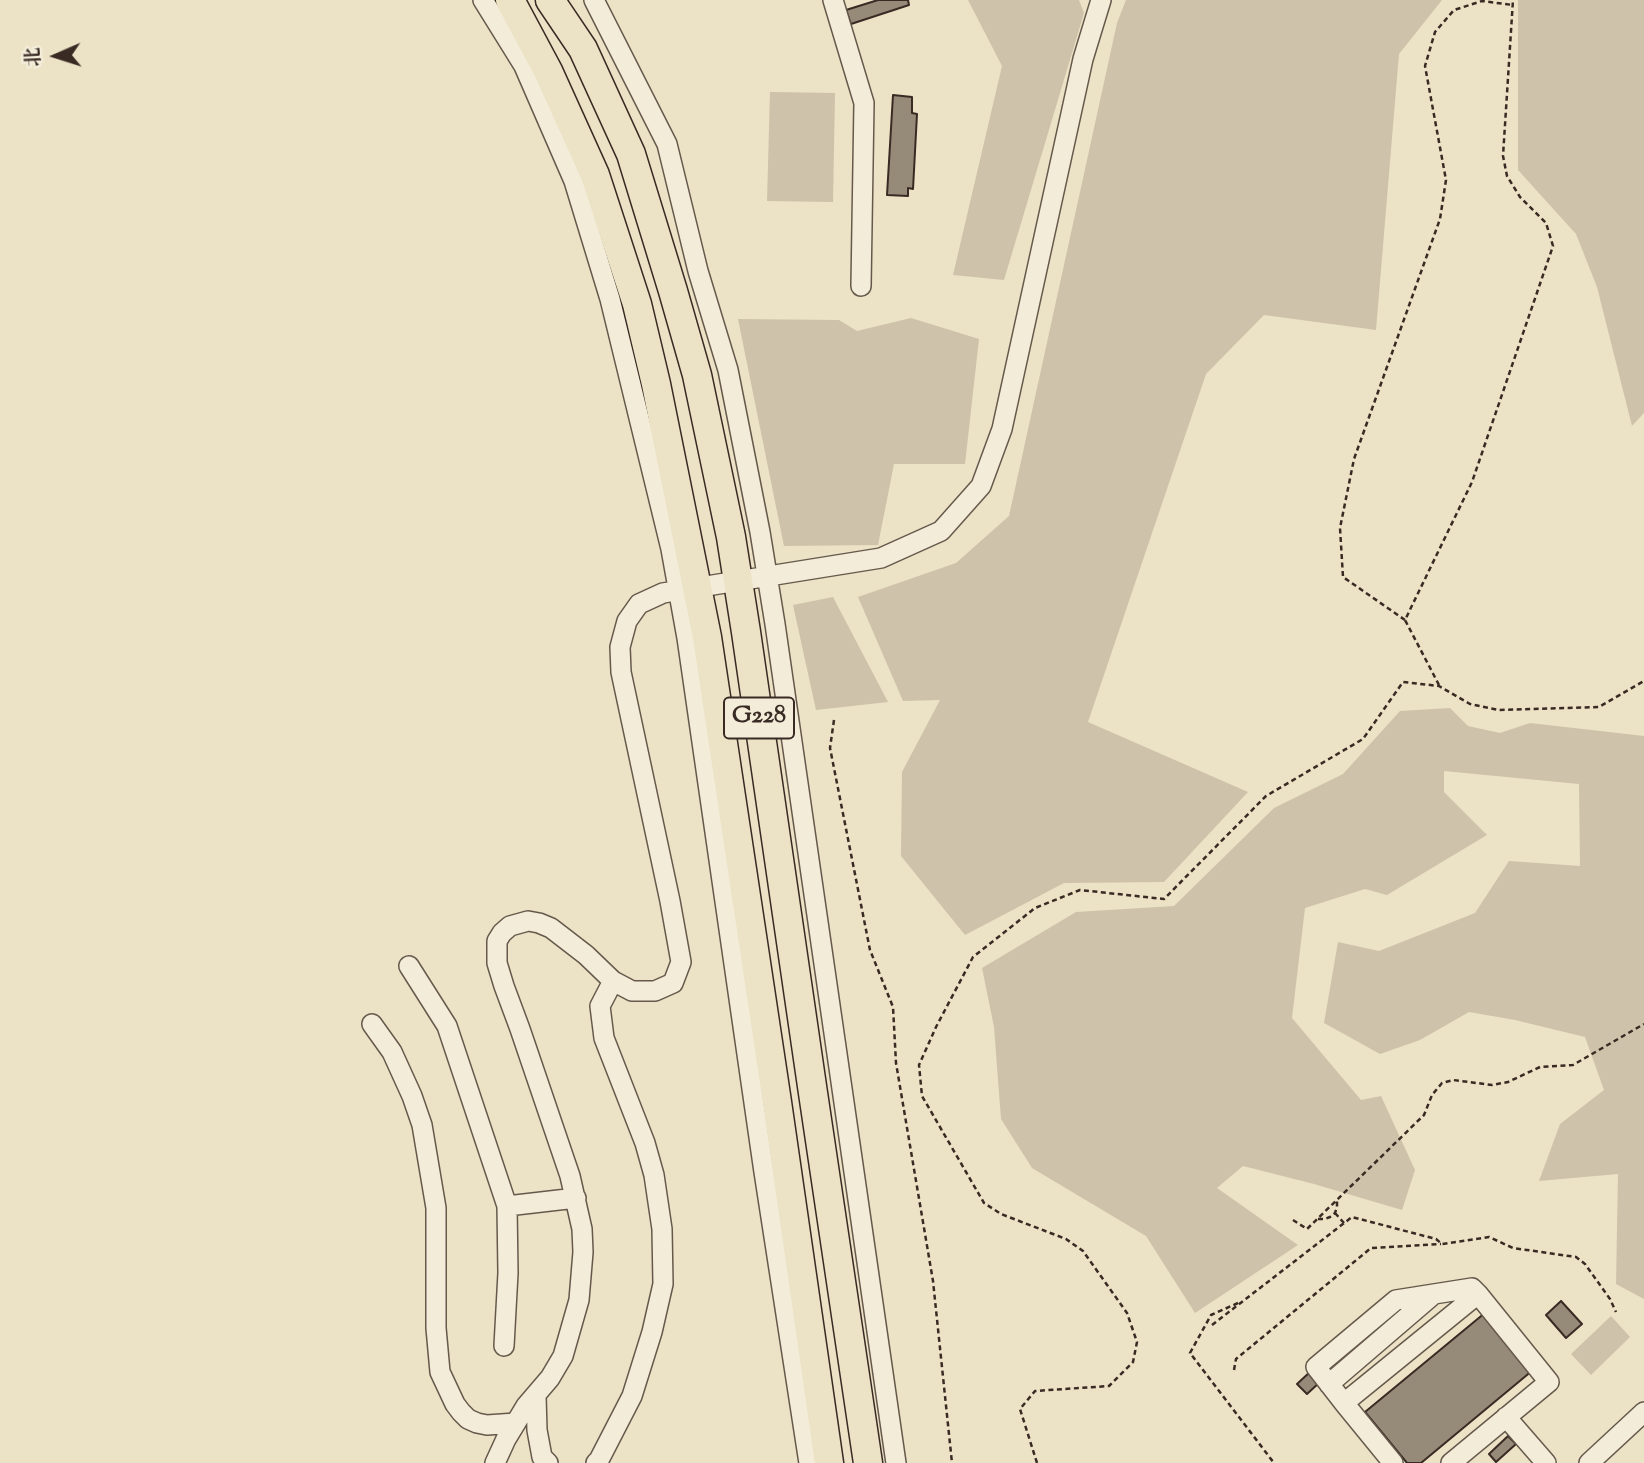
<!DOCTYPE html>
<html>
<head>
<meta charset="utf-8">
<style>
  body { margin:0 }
  #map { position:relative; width:1644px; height:1463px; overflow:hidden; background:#ece2c5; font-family:"Sorts Mill Goudy","Noto Serif SC",serif }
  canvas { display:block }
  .north { position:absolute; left:21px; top:21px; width:70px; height:70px; -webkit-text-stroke:5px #f3ecd9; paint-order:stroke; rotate:267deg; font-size:19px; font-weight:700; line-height:28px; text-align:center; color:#392b24 }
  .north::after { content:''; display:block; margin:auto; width:24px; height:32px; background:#392b24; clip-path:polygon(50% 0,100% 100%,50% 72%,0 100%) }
</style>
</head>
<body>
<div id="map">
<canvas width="1644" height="1463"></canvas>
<div class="north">北</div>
</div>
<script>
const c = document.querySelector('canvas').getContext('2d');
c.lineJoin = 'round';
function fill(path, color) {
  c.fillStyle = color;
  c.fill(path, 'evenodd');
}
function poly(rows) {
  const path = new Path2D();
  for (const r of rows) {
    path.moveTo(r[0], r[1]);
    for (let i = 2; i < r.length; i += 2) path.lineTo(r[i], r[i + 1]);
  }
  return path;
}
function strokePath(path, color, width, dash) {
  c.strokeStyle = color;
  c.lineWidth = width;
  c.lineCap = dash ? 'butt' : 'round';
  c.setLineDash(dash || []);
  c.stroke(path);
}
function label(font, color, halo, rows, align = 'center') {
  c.font = font + ' "Sorts Mill Goudy",serif';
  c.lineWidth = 5;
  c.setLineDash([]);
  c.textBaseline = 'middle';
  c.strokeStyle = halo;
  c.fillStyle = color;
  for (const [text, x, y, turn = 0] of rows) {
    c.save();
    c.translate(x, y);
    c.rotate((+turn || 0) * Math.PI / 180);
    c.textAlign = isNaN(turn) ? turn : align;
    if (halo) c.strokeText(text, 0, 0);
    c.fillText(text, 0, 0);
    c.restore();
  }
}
fill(poly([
  [968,0,1079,0,1084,13,1004,280,953,275,1002,66],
  [1126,0,1442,0,1399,54,1376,330,1264,315,1206,374,1088,722,1248,792,1164,882,1064,883,965,935,901,856,902,772,940,700,903,701,858,597,956,563,1009,516,1117,23],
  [1518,0,1644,0,1644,413,1632,426,1597,287,1576,234,1518,170],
  [770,92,835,93,833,202,767,201],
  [911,318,979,339,965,464,894,464,878,545,784,546,738,319,839,320,857,331],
  [833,597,888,702,816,710,793,605],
  [1450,708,1468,726,1500,733,1530,723,1644,736,1644,1299,1616,1284,1618,1174,1539,1181,1560,1124,1604,1090,1585,1037,1515,1020,1469,1012,1420,1040,1380,1054,1324,1023,1338,942,1379,951,1475,913,1509,861,1580,866,1579,784,1444,771,1444,792,1487,835,1387,895,1365,889,1305,908,1292,1018,1361,1100,1381,1096,1415,1170,1402,1210,1314,1184,1243,1166,1217,1188,1298,1245,1195,1313,1146,1236,1032,1168,1001,1119,994,1027,982,968,1076,912,1174,906,1274,808,1343,774,1400,711],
  [1611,1316,1630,1337,1591,1375,1571,1354]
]), '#cec3aa');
const building = poly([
  [878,0,908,0,909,5,851,24,846,10,878,0],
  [893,95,912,97,912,113,917,114,913,189,908,188,908,196,887,195,893,95],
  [1561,1301,1582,1324,1566,1338,1546,1315,1561,1301],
  [1486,1312,1533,1370,1421,1463,1407,1463,1365,1412,1486,1312],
  [1311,1371,1320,1382,1307,1394,1297,1384,1311,1371],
  [1508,1436,1516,1444,1496,1462,1489,1454,1508,1436]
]);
fill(building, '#968a78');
strokePath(building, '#392b24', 2);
const minor = poly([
  [483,0,524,66,574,181,610,299,671,549,687,638,764,1172,809,1463],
  [594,0,667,144,698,271,728,370,760,532,775,624,896,1463],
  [833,0,864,103,861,286],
  [409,966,447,1026,507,1206,508,1273,504,1346],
  [372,1024,392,1052,412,1096,422,1125,436,1208,436,1328,440,1372,455,1404,461,1412,468,1419,477,1423,487,1425,516,1423],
  [507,1206,576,1198],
  [1329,1384,1434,1294],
  [536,1396,537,1430,542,1457,548,1463],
  [1344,1403,1316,1367,1396,1300,1472,1288,1478,1294],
  [1506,1417,1546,1463],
  [495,1463,506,1439,526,1406,550,1378,563,1356,579,1300,583,1252,582,1229,570,1176,520,1029,504,986,497,963,497,941,502,933,510,926,528,921,539,923,551,928,586,955,613,981,632,991,655,991,673,983,681,962,670,901,621,672,620,647,627,621,639,604,663,593,881,558,941,531,981,486,1002,429,1083,59,1101,0],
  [596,1463,599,1460,632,1396,652,1332,663,1284,662,1229,654,1175,645,1143,604,1038,600,1006,613,981],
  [1393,1463,1344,1403,1478,1294,1549,1382,1451,1463],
  [1589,1463,1644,1412]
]);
const highway = poly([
  [510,0,548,71,595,175,637,304,656,384,707,637,777,1102,829,1463],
  [550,0,583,49,631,154,673,291,697,375,731,537,746,632,813,1093,868,1463]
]);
strokePath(minor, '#66594c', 22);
strokePath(highway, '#392b24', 31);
strokePath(poly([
  [1405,620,1343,577,1340,528,1354,459,1440,219,1446,180,1425,66,1435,32,1454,10,1482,1,1513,5],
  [1439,685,1405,620,1472,482,1553,246,1546,223,1520,197,1507,176,1503,156,1513,0],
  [834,720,830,748,870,950,893,1007,896,1063,933,1281,952,1463],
  [1335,1213,1344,1223],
  [1318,1219,1325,1219,1330,1217,1335,1213,1337,1207,1337,1201],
  [1293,1220,1307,1229,1424,1115,1432,1095,1442,1083,1453,1080,1492,1085,1508,1082,1540,1067,1573,1065,1644,1024],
  [1238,1303,1211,1315,1190,1353,1274,1463],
  [1212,1325,1352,1217,1436,1239,1442,1244,1489,1237,1513,1248,1576,1257,1585,1264,1610,1299,1616,1312],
  [1234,1370,1236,1359,1371,1248,1441,1244],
  [1037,1463,1020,1409,1035,1391,1109,1386,1133,1362,1137,1342,1127,1313,1083,1251,1066,1239,1001,1214,984,1203,922,1096,919,1065,936,1027,973,957,1035,908,1080,890,1164,899,1266,796,1363,739,1403,682,1439,686,1470,704,1499,710,1599,707,1644,681]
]), '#392b24', 2.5, [5, 3.5]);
strokePath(minor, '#f3ecd9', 19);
strokePath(highway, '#ece2c5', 28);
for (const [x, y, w] of [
  [759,718,70]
]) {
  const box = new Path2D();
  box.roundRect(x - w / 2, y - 20.5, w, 41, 5);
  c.fillStyle = '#f3ecd9';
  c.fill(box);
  strokePath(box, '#392b24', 2);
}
label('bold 24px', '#392b24', null, [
  ["G228",759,718]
]);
</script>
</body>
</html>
